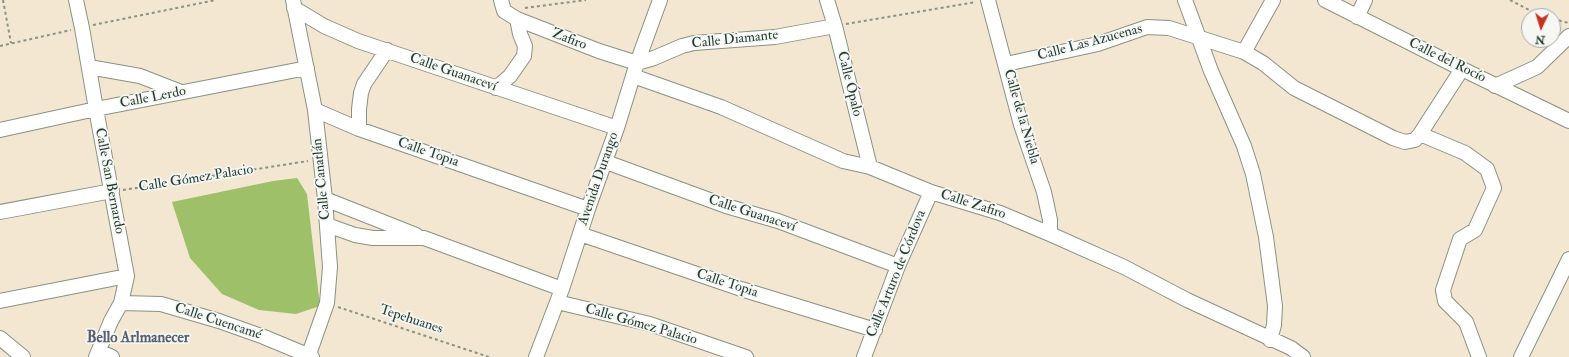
<!DOCTYPE html>
<html>
<head>
<meta charset="utf-8">
<style>
  body { margin:0 }
  #map { position:relative; width:1569px; height:357px; overflow:hidden; background:#f3e7d2; font-family:"IM FELL Double Pica",serif }
  canvas { display:block }
  .north { position:absolute; left:1521px; top:8px; width:40px; height:40px; box-sizing:border-box; background:#f6f6f2; border:1px solid #a0aca6; border-radius:50%; rotate:184deg; font-size:11px; font-weight:700; line-height:16px; text-align:center; color:#1f3d34 }
  .north::after { content:''; display:block; margin:auto; width:14px; height:18px; background:#c8321e; clip-path:polygon(50% 0,100% 100%,50% 72%,0 100%) }
</style>
</head>
<body>
<div id="map">
<canvas width="1569" height="357"></canvas>
<div class="north">N</div>
</div>
<script>
const c = document.querySelector('canvas').getContext('2d');
c.lineJoin = 'round';
function fill(path, color) {
  c.fillStyle = color;
  c.fill(path, 'evenodd');
}
function poly(rows) {
  const path = new Path2D();
  for (const r of rows) {
    path.moveTo(r[0], r[1]);
    for (let i = 2; i < r.length; i += 2) path.lineTo(r[i], r[i + 1]);
  }
  return path;
}
function strokePath(path, color, width, dash) {
  c.strokeStyle = color;
  c.lineWidth = width;
  c.lineCap = dash ? 'butt' : 'round';
  c.setLineDash(dash || []);
  c.stroke(path);
}
function label(font, color, halo, rows, align = 'center') {
  c.font = font + ' "IM FELL Double Pica",serif';
  c.lineWidth = 3.5;
  c.setLineDash([]);
  c.textBaseline = 'middle';
  c.strokeStyle = halo;
  c.fillStyle = color;
  for (const [text, x, y, turn = 0] of rows) {
    c.save();
    c.translate(x, y);
    c.rotate((+turn || 0) * Math.PI / 180);
    c.textAlign = isNaN(turn) ? turn : align;
    if (halo) c.strokeText(text, 0, 0);
    c.fillText(text, 0, 0);
    c.restore();
  }
}
fill(poly([
  [297,178,307,194,320,306,296,314,259,310,222,294,190,258,172,202,273,181]
]), '#9dc069');
const minor = poly([
  [76,0,82,28,96,109,127,276,121,303,111,321,96,357],
  [293,0,315,110,325,199,330,267,327,303,308,357],
  [501,0,504,11,517,19,599,51,637,63,654,58,682,46,694,43,775,37,835,26],
  [827,0,835,26,870,167],
  [988,0,1021,125,1044,192,1050,220,1050,234],
  [1185,0,1211,71,1244,146,1253,174,1266,237,1275,306,1274,325,1270,340],
  [1325,0,1462,69,1569,121],
  [294,8,324,26,358,41,617,128],
  [1357,17,1365,0],
  [1244,52,1273,0],
  [1006,64,1098,44,1147,27,1169,28,1244,52,1263,63,1294,88,1393,138,1405,142,1415,140,1420,134,1462,69],
  [89,67,140,76,181,92],
  [633,76,721,107,843,161,870,167,931,192,1000,213,1050,234,1124,267,1187,300,1291,348,1303,357],
  [1495,86,1537,67,1569,36],
  [496,88,510,76,524,56,525,46,520,34,517,19],
  [315,110,359,129,588,209],
  [359,129,359,109,361,93,364,84,387,50],
  [0,130,96,109,307,68],
  [1420,134,1465,153,1487,169,1494,188,1475,230,1460,239,1443,290,1445,301,1466,322,1479,357],
  [606,162,726,206,778,221,898,266],
  [325,199,416,235],
  [0,212,112,191],
  [327,225,355,235,373,238,424,238,562,289],
  [580,234,741,289,875,330],
  [0,301,127,276],
  [557,302,650,324,746,357],
  [121,303,161,304,219,321,264,337,312,357],
  [0,338,23,357],
  [99,351,112,357],
  [536,357,562,289,588,209,617,128,637,63,660,0],
  [864,357,898,266,931,192],
  [1521,357,1569,259]
]);
strokePath(minor, '#899283', 16);
strokePath(poly([
  [3,0,11,43],
  [1510,0,1533,12,1543,16],
  [525,8,586,0],
  [1553,19,1569,23],
  [846,24,976,2],
  [93,25,216,0],
  [0,46,71,30],
  [123,190,308,161],
  [338,307,489,357]
]), '#899283', 2, [3, 3]);
strokePath(minor, '#fff', 14);
label('14px', '#1f3d34', '#f6f6f2', [
  ["Zafiro",569,40,21],
  ["Calle Diamante",735,40,-6],
  ["Calle Las Azucenas",1090,43,-15],
  ["Calle del Rocío",1447,61,26],
  ["Calle Guanaceví",453,73,19],
  ["Calle Ópalo",849,84,76],
  ["Calle Lerdo",153,98,-11],
  ["Calle de la Niebla",1021,117,74],
  ["Calle Topia",428,153,19],
  ["Calle Gómez Palacio",196,179,-9],
  ["Calle Canatlán",322,179,-96],
  ["Avenida Durango",599,179,-71],
  ["Calle San Bernardo",109,181,79],
  ["Calle Zafiro",973,205,18],
  ["Calle Guanaceví",752,214,18],
  ["Calle Arturo de Córdova",897,274,-68],
  ["Calle Topia",727,284,18],
  ["Tepehuanes",411,320,18],
  ["Calle Cuencamé",218,322,18],
  ["Calle Gómez Palacio",641,325,16]
]);
label('bold 15px', '#575f6d', '#f6f6f2', [
  ["Bello Arlmanecer",138,339]
]);
</script>
</body>
</html>
